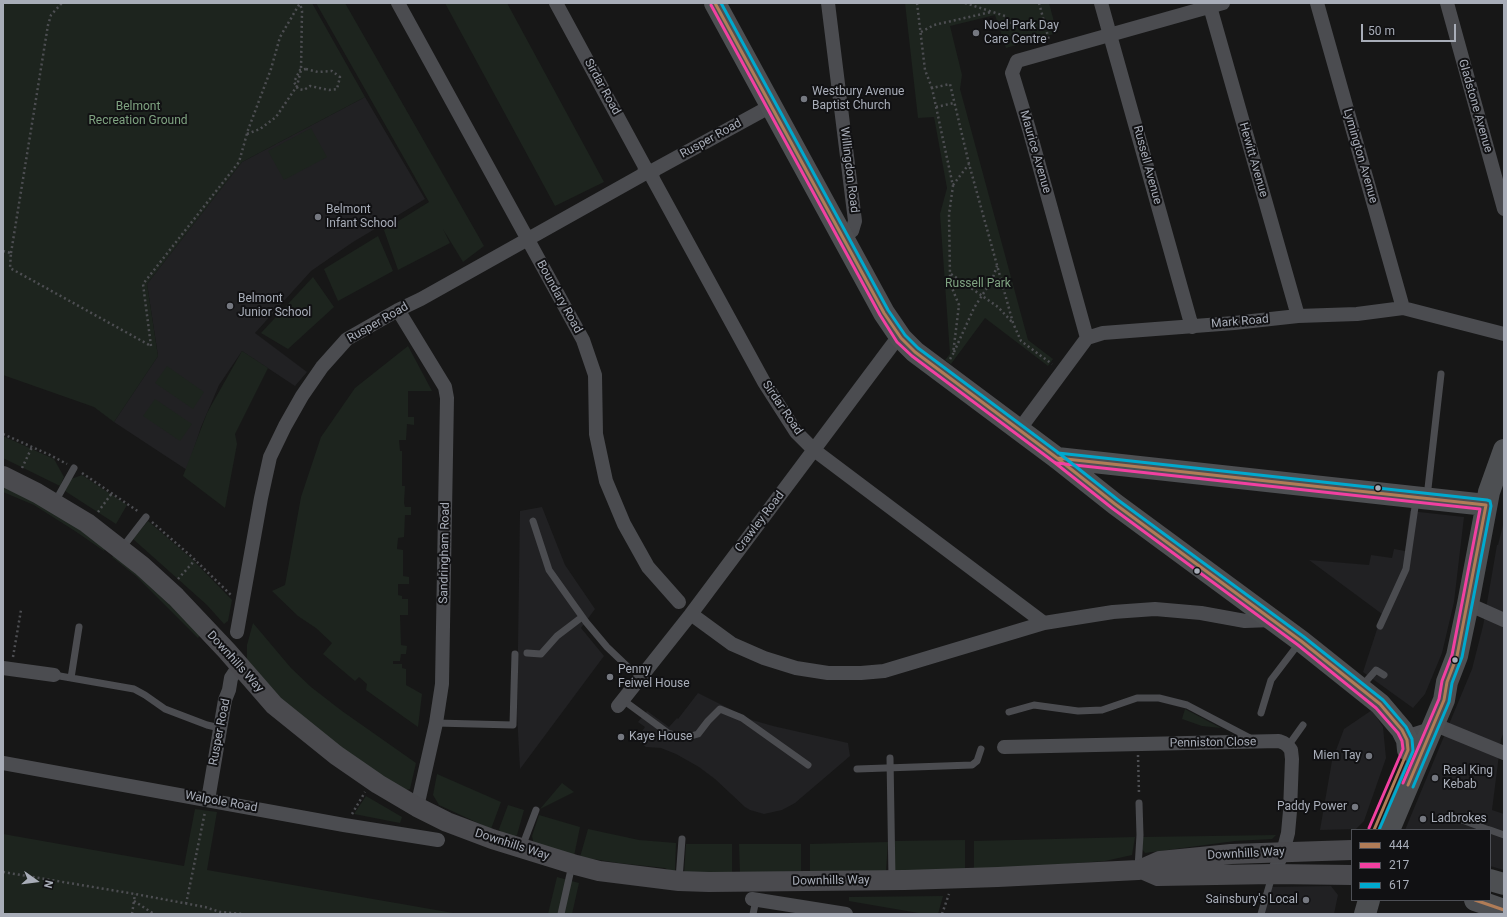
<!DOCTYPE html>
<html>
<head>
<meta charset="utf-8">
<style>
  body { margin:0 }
  #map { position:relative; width:1507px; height:917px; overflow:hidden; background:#171717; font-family:Roboto,sans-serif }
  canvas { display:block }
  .frame { position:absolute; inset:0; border:4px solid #a8adb8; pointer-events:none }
  .legend { position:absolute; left:1351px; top:829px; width:140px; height:72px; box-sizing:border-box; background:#111113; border:1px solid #4d4f55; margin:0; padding:5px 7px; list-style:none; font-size:12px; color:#a8adb8 }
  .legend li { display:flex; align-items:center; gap:8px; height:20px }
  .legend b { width:20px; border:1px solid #4d4f55 }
  .north { position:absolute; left:16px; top:861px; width:40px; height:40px; -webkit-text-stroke:3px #111113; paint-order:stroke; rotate:104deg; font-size:11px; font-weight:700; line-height:16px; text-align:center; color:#a8adb8 }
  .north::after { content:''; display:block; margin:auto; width:14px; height:18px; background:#a8adb8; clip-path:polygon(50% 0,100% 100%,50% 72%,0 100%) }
  .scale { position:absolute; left:1361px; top:24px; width:95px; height:18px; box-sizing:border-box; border:2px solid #a8adb8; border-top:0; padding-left:5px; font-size:12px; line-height:14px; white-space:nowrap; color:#a8adb8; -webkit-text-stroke:3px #111113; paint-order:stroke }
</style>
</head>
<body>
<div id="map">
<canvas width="1507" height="917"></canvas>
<div class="frame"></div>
<ul class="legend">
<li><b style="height:5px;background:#b07c57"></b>444</li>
<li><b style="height:5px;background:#f240a1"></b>217</li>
<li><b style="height:5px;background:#00a9ce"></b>617</li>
</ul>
<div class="north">N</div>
<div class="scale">50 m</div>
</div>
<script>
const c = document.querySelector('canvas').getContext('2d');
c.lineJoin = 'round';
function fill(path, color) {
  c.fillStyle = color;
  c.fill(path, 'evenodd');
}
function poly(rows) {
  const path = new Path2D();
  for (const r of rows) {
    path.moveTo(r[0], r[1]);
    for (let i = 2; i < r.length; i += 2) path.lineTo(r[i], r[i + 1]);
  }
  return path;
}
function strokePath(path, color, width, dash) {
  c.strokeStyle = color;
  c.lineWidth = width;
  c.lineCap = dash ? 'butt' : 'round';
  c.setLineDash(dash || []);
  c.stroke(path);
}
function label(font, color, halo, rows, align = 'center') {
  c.font = font + ' Roboto,sans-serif';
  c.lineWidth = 4;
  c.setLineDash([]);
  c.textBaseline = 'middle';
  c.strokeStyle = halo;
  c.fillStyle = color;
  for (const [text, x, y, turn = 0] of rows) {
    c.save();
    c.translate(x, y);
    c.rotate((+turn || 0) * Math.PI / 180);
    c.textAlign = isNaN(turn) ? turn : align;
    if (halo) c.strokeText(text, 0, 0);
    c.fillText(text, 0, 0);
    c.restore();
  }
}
fill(poly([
  [365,97,425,199,353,242,311,271,255,333,307,372,295,386,242,351,219,385,201,427,187,470,114,422,158,356,147,284,242,162],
  [542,507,565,565,595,609,581,628,604,656,520,769,517,714,520,511],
  [1410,511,1464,517,1454,602,1442,653,1425,694,1413,708,1363,672,1382,614,1309,560,1369,565,1371,555,1392,558,1394,549,1405,551],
  [1504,521,1504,732,1501,739,1492,810,1504,814,1504,870,1490,866,1490,830,1405,830,1472,669,1483,626,1497,545,1498,545],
  [698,693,752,720,773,726,848,743,850,756,795,803,782,810,764,814,750,810,745,807,715,779,699,767,676,754,661,748,646,747,636,739,645,727,638,722,647,711,669,727,677,718,678,719],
  [1372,710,1383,727,1386,758,1364,821,1356,829,1320,830,1332,761,1344,729],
  [1331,886,1338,895,1334,914,1263,914,1271,887]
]), '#212123');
fill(poly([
  [3,3,312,3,365,97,242,162,147,284,158,356,114,422,94,407,3,375],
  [316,3,345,3,484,246,463,262,443,229,450,243,398,270,384,230,429,202],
  [445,3,507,3,604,182,555,206],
  [905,3,1049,3,1057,33,1006,48,995,15,950,26,962,75,960,89,1028,340,1053,359,1048,366,985,318,951,364,945,360,950,354,940,214,947,188,934,117,918,118],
  [311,128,327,157,284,180,268,151],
  [378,236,393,271,338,301,324,269],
  [313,277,334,307,288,349,261,333],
  [408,346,432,391,408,391,408,417,414,417,414,425,407,424,406,440,399,440,400,451,402,451,402,486,405,486,404,503,405,507,411,507,411,515,405,515,404,537,398,538,397,549,403,550,403,576,409,577,409,584,398,584,398,595,402,596,402,599,408,599,408,615,400,615,401,645,407,646,406,654,401,654,400,661,393,661,393,664,402,664,402,668,406,669,406,685,422,694,418,727,366,690,367,684,359,677,355,681,323,654,332,643,316,628,298,616,272,591,285,585,301,497,321,437,355,388],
  [242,351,268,368,235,434,237,444,225,508,183,476,207,413],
  [167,366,204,392,193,409,155,383],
  [155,399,192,424,180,441,143,416],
  [3,436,54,459,64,477,60,486,3,458],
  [82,475,127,505,116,524,65,491,71,479],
  [3,486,30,498,106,546,104,551,75,531,34,505,3,492],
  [148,521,191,558,232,600,228,621,224,624,207,605,133,539],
  [115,554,201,634,198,638,137,577,112,557],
  [253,623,291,668,311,687,342,711,416,763,410,789,403,791,355,759,280,699,247,659,247,645],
  [1185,709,1221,728,1202,726,1182,719],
  [437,774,501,802,491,829,439,805,433,795],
  [562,783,574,792,540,809],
  [366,796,402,817,400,823,354,814],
  [508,805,524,810,517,835,513,837,501,835,499,829],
  [195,809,217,812,207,870,459,914,3,914,3,834,184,866],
  [539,815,580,827,574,856,534,845,532,836],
  [588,829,639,840,676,843,675,871,673,873,665,868,618,863,580,857],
  [1276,835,1272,839,1235,841,1145,853,1142,849,1143,837],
  [1135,837,1132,855,1105,861,974,871,974,841],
  [965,840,965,870,895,871,895,841],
  [888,842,886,871,810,873,810,844],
  [686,844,732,844,732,874,684,874],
  [739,844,801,844,801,871,740,874],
  [557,877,579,883,572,914,548,914],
  [943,896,938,914,924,914,849,901,849,897]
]), '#1d241e');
strokePath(poly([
  [917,3,925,70,932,88],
  [965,3,1005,16,1008,21,1014,25,1024,27,1046,26],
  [1039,3,1049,40],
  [921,32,934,25,991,12],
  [306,69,318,72,332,71,340,77,337,89,329,90,310,86,304,90,298,89,294,82,300,70,306,69],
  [936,107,954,103],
  [247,134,260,129,276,117,297,86,301,70,302,11,300,3],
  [953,185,969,164],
  [3,251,11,253,10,268,151,346],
  [11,253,48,25,51,15,62,3],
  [951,274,998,307,1012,322],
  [151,346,143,284,239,162,248,130,271,69,280,37,300,3],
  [954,352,974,308,992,280,997,266],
  [950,359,953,354,959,305,952,288,950,276,949,214,953,186,932,88,950,84,969,164,1013,323,1021,341,1052,364],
  [3,434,50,455,67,464],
  [22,468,32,447],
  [82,473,139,512],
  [98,512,112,493],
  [152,522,192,557,231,595],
  [178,579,195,560],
  [13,657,21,610],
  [1138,755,1139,794],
  [352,814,365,792],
  [3,872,135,894,205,907,220,912,243,914],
  [134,901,154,914],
  [186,904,205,812],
  [132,914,135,894],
  [942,914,949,894]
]), '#4d4e52', 2.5, [2, 3]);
strokePath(poly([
  [1427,497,1441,374],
  [55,502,74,468],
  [533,521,549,570,586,622,607,647,629,668,642,676],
  [122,548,146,517],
  [1380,626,1406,569,1416,500],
  [527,653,541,654,557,636,582,617],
  [54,675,134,689,145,695,165,709,207,725,220,728],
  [71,678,79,627],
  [1362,686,1376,670,1384,675],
  [623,700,668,733,684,738,698,734,708,721,720,709,742,718,808,765],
  [1009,712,1034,705,1078,711,1102,710,1137,698,1159,698,1187,705,1252,739],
  [1261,713,1271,680,1300,642],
  [436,723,513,725,515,654],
  [1288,746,1303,725],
  [890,758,892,878],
  [857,769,972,765,977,761,981,749],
  [1457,818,1489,830],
  [1490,830,1504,835],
  [522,847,536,810],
  [1138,868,1140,835,1139,803],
  [679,879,682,839],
  [561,914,572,865],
  [753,914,756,900],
  [1261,914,1272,876]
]), '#4b4c50', 7);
strokePath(poly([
  [398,3,583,340,595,375,596,434,606,481,624,524,648,567,679,602],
  [828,3,855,221,852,231,843,236],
  [1101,3,1192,327],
  [1209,3,1298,316],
  [1317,3,1403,308],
  [1447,3,1504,209],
  [771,106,654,170,652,173,653,179,764,382,796,432,814,450,1044,623],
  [398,310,445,387,447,398,442,684,436,723,417,807],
  [1087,338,1029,129,1012,73,1017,61,1223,3],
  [1019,430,1087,338,1103,333,1234,323,1298,316,1357,314,1403,308,1504,334],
  [1468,604,1504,620],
  [691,614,732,644,764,658,796,668,828,673,861,673,884,671,1044,623,1113,612,1155,609,1201,613,1245,621,1272,620],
  [237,632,261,498,270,457,285,426,302,396,322,367,347,339,398,310,421,299,644,174,645,167,556,3],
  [3,668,54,675],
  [618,706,691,614,899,336],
  [1415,734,1437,727,1443,728,1504,753],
  [1004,747,1279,741,1284,743,1288,746,1291,750,1292,759,1290,811,1288,833,1283,852,1273,874],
  [3,763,344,825,438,840],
  [208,800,225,700,229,690,231,678,239,666],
  [752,899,846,914]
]), '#4b4c50', 14);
strokePath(poly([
  [3,476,37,493,87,523,142,566,176,597,227,651,274,705,336,755,378,784,417,807,447,822,492,839,576,865,599,871,679,881,709,882,905,880,998,877,1138,870,1142,869,1160,861,1231,854,1352,850],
  [1142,869,1158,876,1273,874,1352,875]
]), '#4a4a4e', 20);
strokePath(poly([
  [715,3,884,313,901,338,915,352,1057,458,1115,504,1301,641,1380,704,1402,730,1407,740,1408,750],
  [1057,458,1486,505],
  [1389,830,1444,700,1447,682,1457,656,1468,604,1489,492,1504,450],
  [1490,880,1504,884],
  [1475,900,1504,910],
  [1365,914,1369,900]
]), '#4d4f52', 22);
strokePath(poly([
  [715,3,884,313,901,338,915,352,1057,458,1115,504,1301,641,1380,704,1402,730,1407,740,1408,750,1374,830],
  [1057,458,1486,505,1457,656,1447,682,1444,700,1408,785],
  [1475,900,1504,910]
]), '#b07c57', 3);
strokePath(poly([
  [711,5,880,315,897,342,912,356,1054,462,1112,508,1298,645,1376,708,1398,733,1402,741,1403,749,1369,828],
  [1056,463,1480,509,1452,655,1442,681,1439,699,1403,783]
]), '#f240a1', 3);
strokePath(poly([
  [721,3,888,310,905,335,918,348,1060,454,1118,500,1304,637,1383,700,1406,727,1412,739,1413,751,1379,830],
  [1058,453,1487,500,1490,501,1491,506,1462,657,1452,683,1449,702,1413,787]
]), '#00a9ce', 3);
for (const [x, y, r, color] of [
  [976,33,4,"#757880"],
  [804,99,4,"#757880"],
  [318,217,4,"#757880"],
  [230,306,4,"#757880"],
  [1378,488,3.5,"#a8adb8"],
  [1197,571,3.5,"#a8adb8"],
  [1455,660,3.5,"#a8adb8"],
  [610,677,4,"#757880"],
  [621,737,4,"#757880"],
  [1369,756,4,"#757880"],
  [1435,778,4,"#757880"],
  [1355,807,4,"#757880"],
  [1423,819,4,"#757880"],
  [1306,900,4,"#757880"]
]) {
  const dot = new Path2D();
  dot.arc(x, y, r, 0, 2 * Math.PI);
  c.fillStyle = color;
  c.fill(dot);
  strokePath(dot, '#111113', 1.5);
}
label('12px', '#a8adb8', '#111113', [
  ["Noel Park Day",984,26],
  ["Care Centre",984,40],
  ["Westbury Avenue",812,92],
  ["Baptist Church",812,106],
  ["Belmont",326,210],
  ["Infant School",326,224],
  ["Belmont",238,299],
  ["Junior School",238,313],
  ["Penny",618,670],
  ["Feiwel House",618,684],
  ["Kaye House",629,737],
  ["Mien Tay",1361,756,"right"],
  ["Real King",1443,771],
  ["Kebab",1443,785],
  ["Paddy Power",1347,807,"right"],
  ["Ladbrokes",1431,819],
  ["Sainsbury's Local",1298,900,"right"]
], 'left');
label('12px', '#a8adb8', '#111113', [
  ["Sirdar Road",602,87,61],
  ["Gladstone Avenue",1475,106,74],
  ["Rusper Road",711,139,-29],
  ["Maurice Avenue",1035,152,74],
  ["Lymington Avenue",1360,156,74],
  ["Hewitt Avenue",1253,160,74],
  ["Russell Avenue",1147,165,75],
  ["Willingdon Road",849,170,83],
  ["Boundary Road",559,297,61],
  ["Mark Road",1240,322,-5],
  ["Rusper Road",378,323,-30],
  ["Sirdar Road",782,408,56],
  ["Crawley Road",760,522,-53],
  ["Sandringham Road",445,553,-89],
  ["Downhills Way",235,662,48],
  ["Rusper Road",220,732,-79],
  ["Penniston Close",1213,743,-1],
  ["Walpole Road",221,802,10],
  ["Downhills Way",512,845,18],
  ["Downhills Way",1246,854,-3],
  ["Downhills Way",831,881,-1]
]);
label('12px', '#7fa381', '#111113', [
  ["Belmont",138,107],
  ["Recreation Ground",138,121],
  ["Russell Park",978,284]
]);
</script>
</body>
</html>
